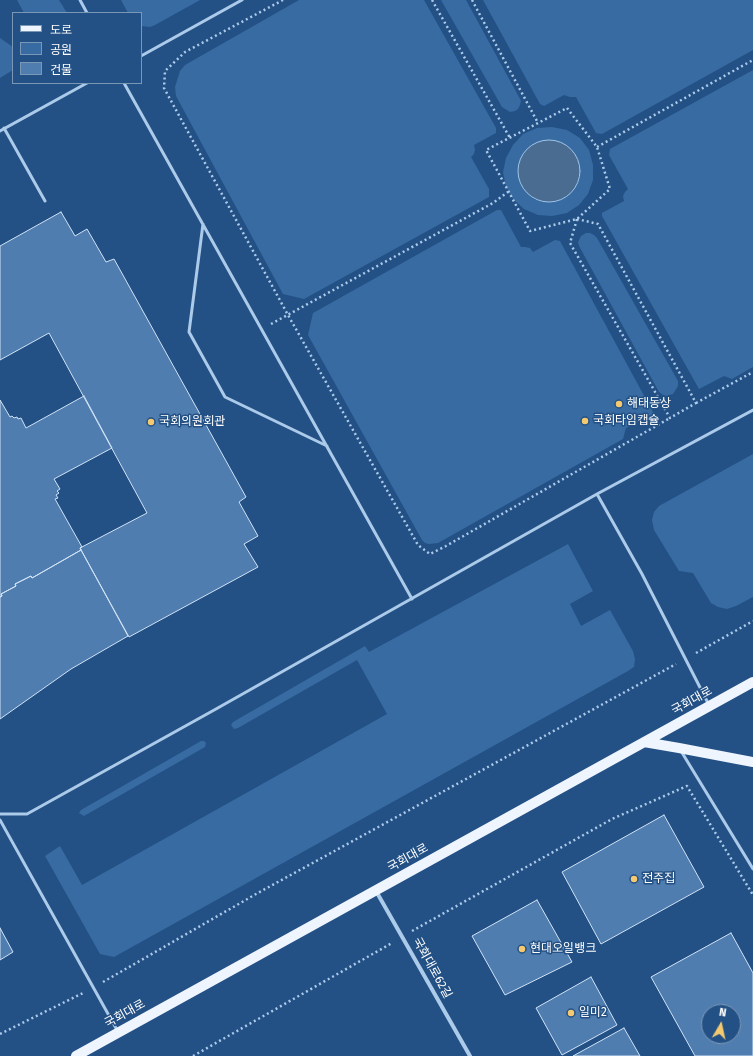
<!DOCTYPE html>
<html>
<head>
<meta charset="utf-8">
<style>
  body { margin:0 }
  #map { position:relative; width:753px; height:1056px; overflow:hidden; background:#235185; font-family:"Fira Sans","Noto Sans KR",sans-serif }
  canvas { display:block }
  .legend { position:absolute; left:12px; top:12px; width:130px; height:72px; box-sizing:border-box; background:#235185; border:1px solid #7b97b6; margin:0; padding:5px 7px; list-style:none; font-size:12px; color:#fff }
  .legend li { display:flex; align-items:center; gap:8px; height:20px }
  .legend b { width:20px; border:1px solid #7b97b6 }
  .north { position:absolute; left:701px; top:1004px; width:40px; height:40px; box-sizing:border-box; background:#235185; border:1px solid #7b97b6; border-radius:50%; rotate:9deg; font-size:11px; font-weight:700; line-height:16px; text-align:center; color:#fff }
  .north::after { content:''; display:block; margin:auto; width:14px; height:18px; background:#f4c96f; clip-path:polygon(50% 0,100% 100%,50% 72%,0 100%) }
</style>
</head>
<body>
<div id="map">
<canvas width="753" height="1056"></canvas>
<ul class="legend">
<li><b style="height:5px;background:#eff5fe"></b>도로</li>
<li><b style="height:11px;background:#376ba2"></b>공원</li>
<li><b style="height:11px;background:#507daf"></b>건물</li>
</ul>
<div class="north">N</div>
</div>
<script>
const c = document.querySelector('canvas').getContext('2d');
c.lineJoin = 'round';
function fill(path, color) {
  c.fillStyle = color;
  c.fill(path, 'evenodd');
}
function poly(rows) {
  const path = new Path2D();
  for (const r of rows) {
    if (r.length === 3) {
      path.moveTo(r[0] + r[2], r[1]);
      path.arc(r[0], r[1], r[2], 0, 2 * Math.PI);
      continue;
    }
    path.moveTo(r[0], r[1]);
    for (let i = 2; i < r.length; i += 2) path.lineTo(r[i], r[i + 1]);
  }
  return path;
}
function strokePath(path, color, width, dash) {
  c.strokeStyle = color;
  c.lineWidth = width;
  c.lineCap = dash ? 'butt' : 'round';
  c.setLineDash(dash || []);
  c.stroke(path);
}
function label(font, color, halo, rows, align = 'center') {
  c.font = font + ' "Fira Sans","Noto Sans KR",sans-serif';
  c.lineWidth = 3;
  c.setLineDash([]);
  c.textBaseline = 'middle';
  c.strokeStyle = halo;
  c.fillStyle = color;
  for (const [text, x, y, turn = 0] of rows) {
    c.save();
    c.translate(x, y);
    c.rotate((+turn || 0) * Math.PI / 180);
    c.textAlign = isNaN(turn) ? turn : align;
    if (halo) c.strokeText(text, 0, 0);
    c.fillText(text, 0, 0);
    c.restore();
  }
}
fill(poly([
  [17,0,59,0,67,13,24,13],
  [121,0,200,0,155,25,150,27,141,26,141,13,128,13],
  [299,0,424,0,496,128,496,133,474,145,475,150,474,154,471,157,489,189,489,197,304,299,283,294,176,96,175,87,180,71,185,65],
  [441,0,466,0,519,97,521,101,520,105,518,109,515,111,510,112,502,107],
  [483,0,753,0,753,50,602,134,596,133,576,97,570,97,564,95,544,106,540,104],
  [0,38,13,47,13,70,0,78],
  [753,70,753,367,732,379,724,376,699,389,602,216,602,213,624,201,623,196,625,192,628,189,609,155,610,149],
  [552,127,567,130,580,138,589,150,593,165,593,180,588,194,579,205,567,213,552,216,538,215,524,209,513,199,506,187,503,172,506,158,513,145,523,134,537,128],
  [552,140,562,143,570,148,576,156,580,166,580,176,577,185,571,193,563,199,554,202,544,202,534,199,526,192,520,183,518,173,519,162,524,153],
  [497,210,501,210,521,247,525,247,530,248,533,252,555,240,560,241,654,414,626,428,623,439,438,543,429,544,425,543,422,540,308,335,313,313],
  [586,233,590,233,594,235,597,238,678,381,678,386,673,394,666,396,663,395,659,392,579,246,578,242,581,236],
  [753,454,753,597,736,606,727,609,718,607,711,603,693,573,679,571,654,530,652,520,654,512,659,506],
  [568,544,593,591,570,604,581,626,610,610,633,651,635,659,634,667,628,671,114,957,100,954,45,856,60,846,82,885,387,714,357,660,238,728,234,729,231,725,233,722,365,646,369,652],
  [201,741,204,741,206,743,205,747,84,816,79,813,81,810]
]), '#376ba2');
const water = poly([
  [549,171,31]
]);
fill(water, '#4b6c91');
strokePath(water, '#a0c5ea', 1);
const building = poly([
  [61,212,75,236,87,229,106,262,114,259,246,497,239,502,258,536,244,544,258,567,129,637,80,548,147,513,49,333,0,360,0,246,61,212],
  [84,396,112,448,54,479,60,489,57,491,59,493,56,495,58,498,55,499,82,547,80,548,81,550,32,578,31,576,15,584,16,586,1,594,2,596,0,597,0,400,10,417,12,416,14,418,17,417,18,419,21,418,26,428,84,396],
  [81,550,128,636,71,669,0,719,0,597,2,596,1,594,16,586,15,584,31,576,32,578,81,550],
  [664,815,704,887,601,944,562,872,664,815],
  [537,900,572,962,505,995,472,936,537,900],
  [0,928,13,952,0,960,0,928],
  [731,933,753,973,753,1056,695,1056,651,977,731,933],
  [709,1012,733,1012,733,1036,709,1036,709,1012],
  [591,977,617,1025,562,1055,536,1008,591,977],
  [624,1028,640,1056,573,1056,624,1028]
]);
fill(building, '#507daf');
strokePath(building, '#d0e3f7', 1);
strokePath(poly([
  [283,0,185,52,165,71,164,88,288,315,418,545,430,554,446,546,670,418],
  [432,0,510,138],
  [472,0,538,123],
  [567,108,597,147,610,189,577,219,530,231,486,150,567,108],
  [597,147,753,60],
  [577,219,598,224,696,403,670,418,570,243,577,219],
  [271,324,493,203,508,192],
  [696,403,753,372],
  [696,653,753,621],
  [412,931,612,819,687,786,753,895],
  [103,982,256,894,676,664],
  [0,1034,83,993],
  [193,1056,392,943]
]), '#accae9', 2.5, [2, 3]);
strokePath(poly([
  [80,0,87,13],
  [141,56,242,0],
  [124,83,412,599],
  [4,128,45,201],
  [0,131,87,83],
  [203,224,189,332,225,397,327,446],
  [597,494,642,574,709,705],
  [681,751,753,869],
  [0,814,27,814,216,709,597,494,753,410],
  [0,820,117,1030]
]), '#accae9', 3);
strokePath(poly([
  [376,891,470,1056]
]), '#accae9', 4);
strokePath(poly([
  [644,742,679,748,753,762],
  [76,1056,753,682]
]), '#eff5fe', 10);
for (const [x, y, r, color] of [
  [619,404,4,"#f4c96f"],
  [585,421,4,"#f4c96f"],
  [151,422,4,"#f4c96f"],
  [634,879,4,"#f4c96f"],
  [522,949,4,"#f4c96f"],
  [571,1013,4,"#f4c96f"]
]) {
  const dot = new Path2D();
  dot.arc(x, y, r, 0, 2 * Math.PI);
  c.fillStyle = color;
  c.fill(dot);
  strokePath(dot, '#235185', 1.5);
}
label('12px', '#fff', '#235185', [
  ["해태동상",627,404],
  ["국회타임캡슐",593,421],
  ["국회의원회관",159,422],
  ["전주집",642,879],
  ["현대오일뱅크",530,949],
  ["일미2",579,1013]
], 'left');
label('12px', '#fff', '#235185', [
  ["국회대로",692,701,-29],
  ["국회대로",408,858,-29],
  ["국회대로62길",432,968,61],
  ["국회대로",125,1014,-29]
]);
</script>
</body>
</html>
